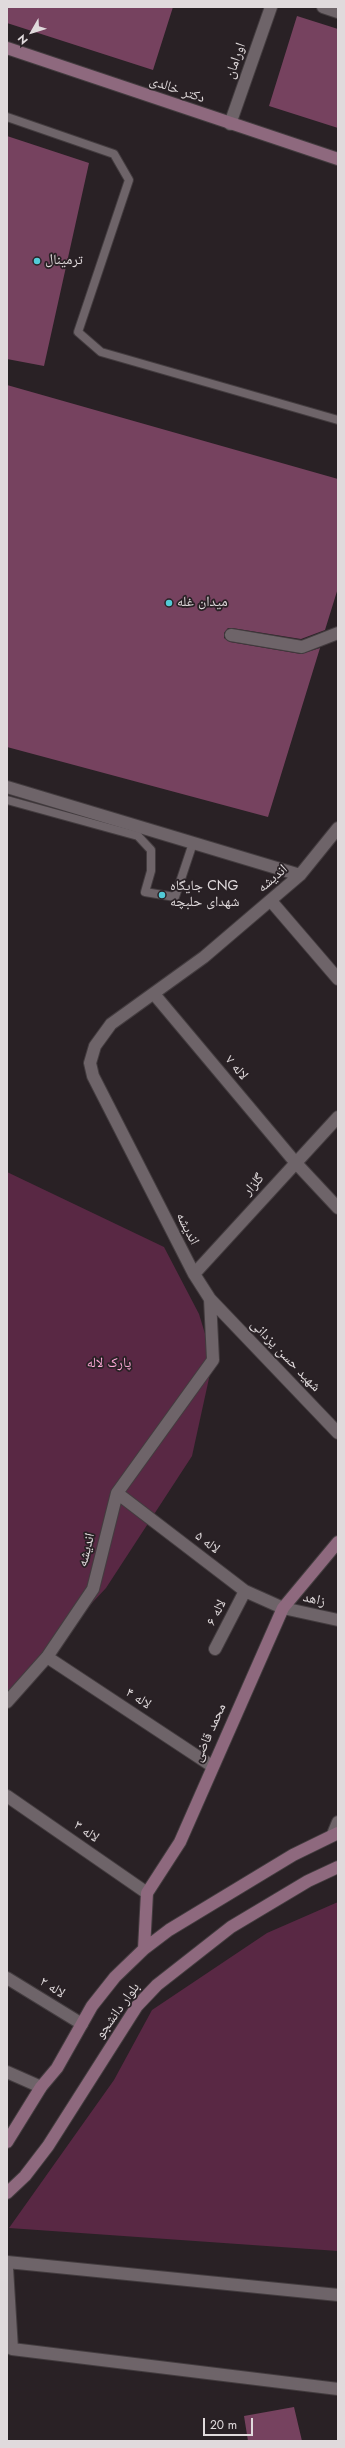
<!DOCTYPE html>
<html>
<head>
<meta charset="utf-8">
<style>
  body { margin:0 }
  #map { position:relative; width:345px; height:2448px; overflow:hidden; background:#292125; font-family:Jost,sans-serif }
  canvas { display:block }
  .frame { position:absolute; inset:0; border:8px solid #e0dadc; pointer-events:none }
  .north { position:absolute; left:12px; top:12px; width:40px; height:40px; -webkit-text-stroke:3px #292125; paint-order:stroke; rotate:231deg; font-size:11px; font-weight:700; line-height:16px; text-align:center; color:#e0dadc }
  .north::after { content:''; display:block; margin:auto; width:14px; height:18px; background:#e0dadc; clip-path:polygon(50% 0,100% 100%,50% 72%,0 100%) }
  .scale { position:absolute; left:203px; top:2418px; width:50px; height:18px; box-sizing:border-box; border:2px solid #e0dadc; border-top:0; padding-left:5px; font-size:12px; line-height:14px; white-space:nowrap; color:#e0dadc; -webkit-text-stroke:3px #292125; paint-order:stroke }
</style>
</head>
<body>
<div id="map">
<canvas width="345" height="2448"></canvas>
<div class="frame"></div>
<div class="north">N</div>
<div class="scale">20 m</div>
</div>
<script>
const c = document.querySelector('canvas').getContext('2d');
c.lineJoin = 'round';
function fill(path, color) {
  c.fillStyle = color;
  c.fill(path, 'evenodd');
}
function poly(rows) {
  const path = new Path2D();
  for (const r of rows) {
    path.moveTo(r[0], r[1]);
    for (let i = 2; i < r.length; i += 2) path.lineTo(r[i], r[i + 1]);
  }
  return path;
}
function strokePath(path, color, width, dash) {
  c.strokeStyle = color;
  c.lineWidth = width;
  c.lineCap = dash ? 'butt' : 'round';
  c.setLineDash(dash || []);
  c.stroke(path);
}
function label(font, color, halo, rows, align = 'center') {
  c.font = font + ' Jost,"Noto Naskh Arabic",sans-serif';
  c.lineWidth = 3.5;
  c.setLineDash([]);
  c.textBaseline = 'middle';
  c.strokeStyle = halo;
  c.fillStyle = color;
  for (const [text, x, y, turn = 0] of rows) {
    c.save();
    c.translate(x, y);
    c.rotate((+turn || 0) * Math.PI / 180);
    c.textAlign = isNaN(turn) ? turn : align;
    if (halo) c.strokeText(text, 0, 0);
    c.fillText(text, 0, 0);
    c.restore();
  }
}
fill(poly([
  [7,1172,164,1247,199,1314,213,1360,192,1456,106,1588,7,1694],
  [338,1902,338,2251,9,2228,114,2080,152,2010,267,1933]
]), '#592844');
fill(poly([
  [7,7,173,7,153,70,7,23],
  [297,16,338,29,338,128,269,106],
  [7,136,89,163,44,366,7,359],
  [7,385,338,479,338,588,325,630,301,639,232,628,228,628,224,633,224,638,230,642,301,654,320,648,268,817,7,747],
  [294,2407,302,2441,248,2441,244,2416]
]), '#76425f');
const lane = poly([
  [7,117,114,154,129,180,78,332,101,352,338,420],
  [7,800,138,836,151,850,151,871,145,892,175,897,193,843]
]);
const street = poly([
  [323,7,338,12],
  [230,124,271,7],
  [231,635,302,647,338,633],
  [7,787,300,875],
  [271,901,338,979],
  [154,994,295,1162,338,1208],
  [194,1274,338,1117],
  [210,1299,338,1433],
  [117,1493,245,1591,283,1608,338,1620],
  [215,1649,245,1591],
  [47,1657,212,1766],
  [7,1702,47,1657,93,1589,117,1493,213,1360,210,1299,194,1274,93,1076,90,1063,95,1046,111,1024,204,957,300,875,338,828],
  [7,1796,147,1893],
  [333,1834,338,1822],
  [7,1978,82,2024],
  [7,2072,41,2087],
  [7,2262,338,2295],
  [7,2268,12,2349,338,2389]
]);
const secondary = poly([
  [7,48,338,159],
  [144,1949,147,1893,180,1842,283,1608,338,1542],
  [7,2142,41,2087,57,2068,92,2006,115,1977,144,1949,169,1930,293,1855,338,1833],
  [7,2193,25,2176,48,2146,137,2006,157,1985,231,1927,308,1881,338,1867]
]);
strokePath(lane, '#433c3f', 10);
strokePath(street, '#433c3f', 14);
strokePath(secondary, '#433c3f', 14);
strokePath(lane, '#6e6469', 8);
strokePath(street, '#6e6469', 12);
strokePath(secondary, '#8e697e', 12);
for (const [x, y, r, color] of [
  [37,261,4,"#52cbd7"],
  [169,603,4,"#52cbd7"],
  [162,895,4,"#52cbd7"]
]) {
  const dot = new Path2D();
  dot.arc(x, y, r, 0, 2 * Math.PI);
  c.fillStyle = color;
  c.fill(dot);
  strokePath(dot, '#292125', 1.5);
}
label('14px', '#e0dadc', '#292125', [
  ["اورامان",236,61,-71],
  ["دکتر خالدی",177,90,19],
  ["اندیشه",273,879,-41],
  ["لاله ۷",236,1068,50],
  ["گلزار",254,1185,-48],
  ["اندیشه",187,1229,63],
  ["شهید حسن یزدانی",285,1356,46],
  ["لاله ۵",207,1543,37],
  ["اندیشه",87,1550,-76],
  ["زاهد",314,1600,13],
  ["لاله ۶",217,1613,-63],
  ["لاله ۴",138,1699,33],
  ["محمد قاضی",210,1733,-66],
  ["لاله ۳",86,1832,35],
  ["لاله ۲",52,1988,32],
  ["بلوار دانشجو",118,2011,-54]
]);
label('14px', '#e0dadc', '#292125', [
  ["ترمینال",45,261],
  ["میدان غله",177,603],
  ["جایگاه CNG",170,887],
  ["شهدای حلبچه",170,903]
], 'left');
label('14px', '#fda9d7', '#292125', [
  ["پارک لاله",109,1364]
]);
</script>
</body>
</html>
